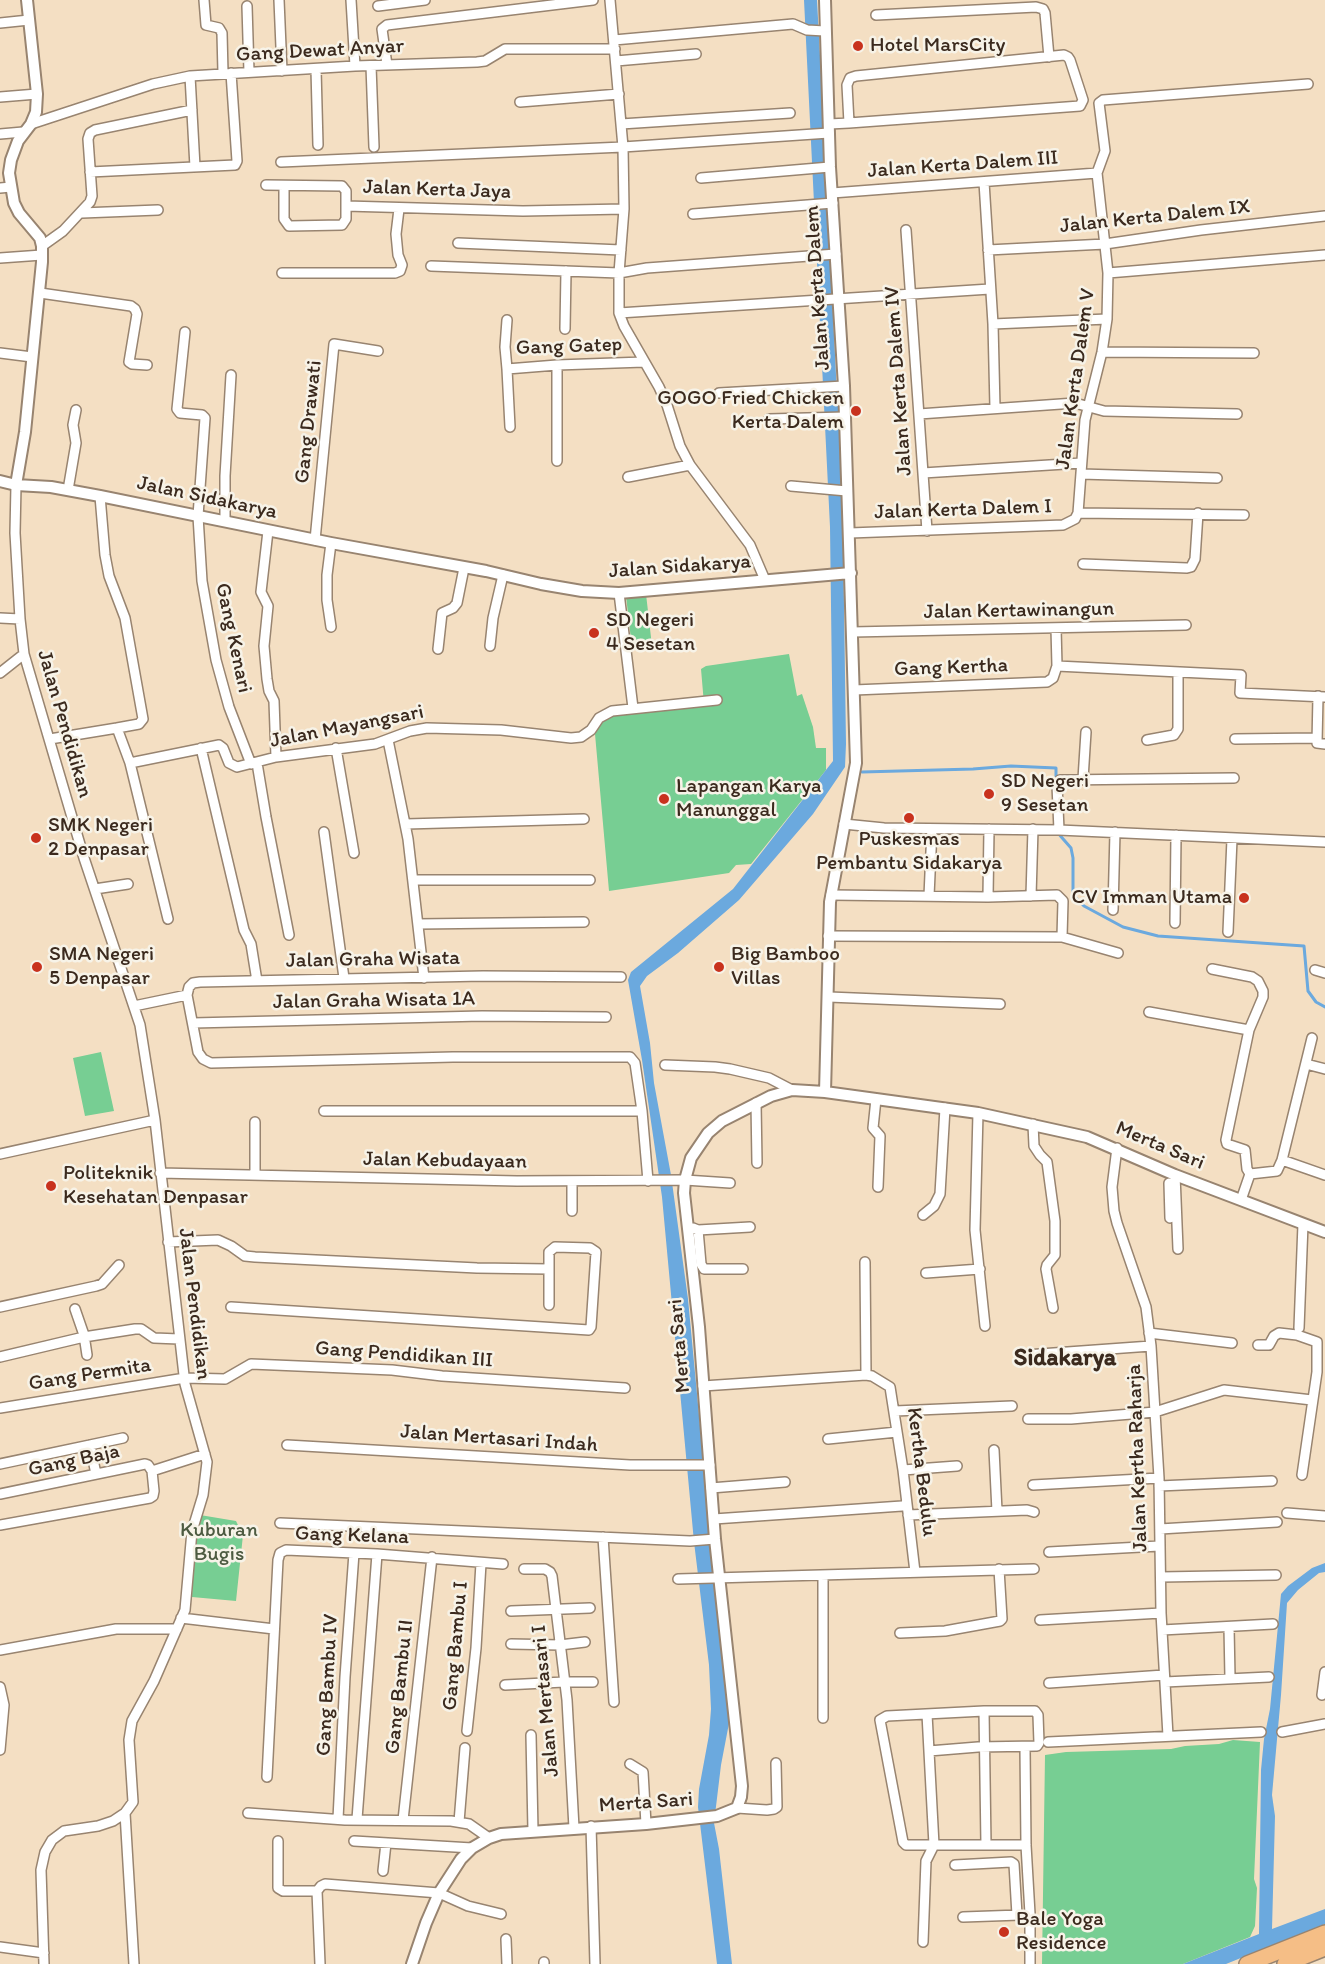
<!DOCTYPE html>
<html>
<head>
<meta charset="utf-8">
<style>
  body { margin:0 }
  canvas { display:block; background:#f4dfc3 }
</style>
</head>
<body>
<canvas width="1325" height="1964"></canvas>
<script>
const c = document.querySelector('canvas').getContext('2d');
c.lineJoin = 'round';
function fill(path, color) {
  c.fillStyle = color;
  c.fill(path, 'evenodd');
}
function poly(rows) {
  const path = new Path2D();
  for (const r of rows) {
    path.moveTo(r[0], r[1]);
    for (let i = 2; i < r.length; i += 2) path.lineTo(r[i], r[i + 1]);
  }
  return path;
}
function strokePath(path, color, width, dash) {
  c.strokeStyle = color;
  c.lineWidth = width;
  c.lineCap = dash ? 'butt' : 'round';
  c.setLineDash(dash || []);
  c.stroke(path);
}
function label(font, color, halo, rows, align = 'center') {
  c.font = font + ' Itim,sans-serif';
  c.lineWidth = 5;
  c.setLineDash([]);
  c.textBaseline = 'middle';
  c.strokeStyle = halo;
  c.fillStyle = color;
  for (const [text, x, y, turn = 0] of rows) {
    c.save();
    c.translate(x, y);
    c.rotate((+turn || 0) * Math.PI / 180);
    c.textAlign = isNaN(turn) ? turn : align;
    if (halo) c.strokeText(text, 0, 0);
    c.fillText(text, 0, 0);
    c.restore();
  }
}
fill(poly([
  [646,594,652,646,632,648,626,596],
  [789,654,797,696,802,694,813,727,816,748,826,748,826,770,751,864,736,865,729,873,609,891,595,734,599,724,613,713,704,704,701,669,706,666],
  [101,1052,114,1111,85,1116,73,1058],
  [200,1515,236,1521,243,1535,236,1601,192,1597,195,1535],
  [1233,1740,1260,1742,1254,1879,1257,1888,1255,1926,1250,1937,1183,1964,1042,1964,1045,1755,1066,1752,1171,1749,1185,1746,1219,1744]
]), '#77ce93');
fill(poly([
  [804,0,817,0,821,74,836,375,842,465,846,744,845,767,813,814,739,900,678,953,647,976,640,986,650,1043,654,1083,671,1175,688,1299,724,1679,730,1718,721,1765,714,1823,719,1849,732,1964,717,1964,698,1807,699,1789,709,1735,711,1709,709,1665,694,1542,662,1197,642,1060,628,980,631,972,733,889,833,761,830,527],
  [1325,1563,1325,1572,1319,1573,1298,1590,1287,1603,1281,1695,1272,1795,1275,1816,1272,1929,1325,1909,1325,1924,1226,1964,1183,1964,1259,1934,1261,1770,1264,1739,1270,1709,1281,1594,1288,1586,1312,1568]
]), '#6ba9de');
strokePath(poly([
  [862,772,973,769,1011,766,1056,768,1056,782],
  [1057,832,1071,848,1073,858,1073,895,1084,906,1123,927,1158,936,1304,946,1308,991,1316,1002,1325,1007]
]), '#6ba9de', 3);
const minor = poly([
  [204,0,206,25,219,28,222,33,223,73],
  [279,0,282,71],
  [351,0,355,66],
  [610,0,623,147,624,209,619,273,619,313,624,326,659,387,667,405,680,446,690,465,750,545,765,580],
  [247,6,249,72],
  [378,6,425,0],
  [876,15,1036,7,1043,9,1045,13,1049,57],
  [0,23,29,20],
  [614,40,793,24,807,30,825,31],
  [616,61,696,54],
  [387,65,382,29,387,25,593,0],
  [371,66,374,147],
  [316,69,318,145],
  [190,76,195,167],
  [0,97,37,94],
  [520,102,619,94],
  [31,124,153,84,190,76,355,66,477,62,485,61,505,49,615,49],
  [621,124,790,113],
  [829,124,849,123,1080,106,1083,100,1070,60,1068,57,1064,55,856,76,850,78,847,85,849,123],
  [0,134,23,132],
  [281,162,623,147,829,133],
  [90,172,235,165,237,161,231,73],
  [701,178,830,167],
  [984,182,993,324,995,408],
  [266,185,342,186,346,191,346,206,523,211,624,209],
  [284,186,284,219,289,226,342,225,346,219,346,206],
  [0,188,11,187],
  [832,193,1097,173],
  [82,213,158,210],
  [693,214,833,203],
  [906,230,927,531],
  [458,243,621,250],
  [42,246,63,231,90,202,92,196,88,139,90,133,95,130,192,110],
  [988,250,1105,244,1201,230,1325,216],
  [0,258,42,255],
  [431,266,619,273,647,268,836,254],
  [282,273,395,273,400,271,402,265,398,255,396,234,399,209],
  [1108,273,1325,255],
  [40,293,131,306,135,309,137,314,129,362,132,364,147,365],
  [619,313,990,289],
  [507,320,505,347,507,369,557,365,644,362],
  [993,324,1107,319],
  [565,329,566,271],
  [185,332,177,409,180,413,202,415,205,418,198,516,202,581,216,660,229,707,251,764],
  [1102,352,1254,353],
  [0,353,32,357],
  [557,365,557,461],
  [507,369,510,427],
  [719,393,844,386],
  [919,414,1075,403,1104,411,1237,414],
  [769,419,845,417],
  [923,473,1081,463],
  [1081,474,1217,478],
  [628,477,690,465],
  [16,485,15,533,20,619,24,654,84,858,140,1025,155,1120,185,1384,207,1462,203,1495,192,1531,185,1610,154,1681,132,1721,129,1740,133,1802,125,1813,113,1821,98,1826,64,1831,52,1840,45,1852,41,1870,44,1964],
  [791,486,847,491],
  [68,490,76,443,73,425,76,410],
  [100,496,105,555,109,576,125,618,143,719,139,724,117,728],
  [1078,513,1244,515],
  [225,521,225,476,231,375],
  [268,531,261,592,268,606,264,646,267,679,269,691,274,701,276,757],
  [850,533,1063,525,1075,519,1078,513,1085,420,1102,352,1107,319,1108,273,1097,173,1105,151,1099,103,1103,100,1308,84],
  [315,540,334,344,378,351],
  [331,543,327,575,327,600,331,627],
  [1083,564,1187,568,1191,567,1195,559,1198,513],
  [619,593,633,708],
  [0,618,20,619],
  [852,632,1186,625],
  [490,646,493,618,503,575],
  [438,649,442,613,453,608,457,603,464,568],
  [1057,666,1241,675,1240,693,1325,697],
  [0,673,24,654],
  [854,690,1047,682,1053,678,1057,666,1056,628],
  [1318,696,1317,743,1325,744],
  [50,739,117,728,130,763,219,745,223,748,229,763,237,767,276,757,375,744,410,731,427,728,501,730,571,738,581,737,591,730,599,718,612,711,717,700],
  [1235,739,1317,738],
  [388,740,408,839,424,978],
  [1147,740,1174,735,1178,729,1178,672],
  [201,748,244,930,251,944,257,981],
  [336,748,354,853],
  [130,763,168,919],
  [257,763,266,817,289,935],
  [1083,779,1086,732],
  [406,824,584,819],
  [844,824,884,828,1059,830,1325,842],
  [1059,830,1057,785,1060,780,1234,778],
  [324,832,344,978],
  [414,880,590,880],
  [95,889,128,884],
  [831,895,988,897,1057,895,1063,901,1062,937],
  [929,896,932,829],
  [1031,896,1033,829],
  [988,897,989,829],
  [1113,910,1115,832],
  [1175,923,1176,835],
  [418,924,584,922],
  [1228,932,1232,839],
  [828,936,1062,937,1118,953],
  [1212,969,1252,977,1258,981,1263,991,1263,997,1249,1030,1226,1140,1227,1144,1245,1150,1247,1169,1250,1174],
  [1315,970,1325,973],
  [621,977,483,976,200,982,193,983,189,987,187,995,198,1052,203,1059,211,1063,453,1057,630,1057,635,1063,642,1111,648,1181],
  [829,997,1000,1004],
  [134,1006,187,995],
  [1149,1012,1249,1030],
  [193,1023,482,1016,606,1017],
  [1306,1064,1325,1069],
  [665,1065,715,1067,730,1069,769,1078,792,1090],
  [876,1099,873,1128,880,1136,878,1187],
  [756,1103,757,1163],
  [324,1111,642,1111],
  [978,1113,975,1230,985,1326],
  [1033,1124,1034,1146,1040,1155,1047,1162,1055,1221,1055,1255,1047,1265,1046,1269,1053,1308],
  [1117,1148,1112,1187,1114,1211,1117,1223,1146,1307,1151,1346,1159,1478,1161,1613,1168,1736],
  [0,1154,155,1120],
  [1282,1160,1325,1175],
  [160,1173,517,1181,685,1180,730,1183],
  [255,1175,255,1122],
  [1175,1175,1178,1249],
  [1169,1183,1170,1218],
  [1241,1200,1250,1174,1277,1171,1282,1160,1312,1038],
  [572,1211,572,1181],
  [923,1215,934,1206,940,1194,945,1108],
  [693,1228,698,1230,750,1227],
  [698,1230,701,1264,704,1269,743,1269],
  [168,1242,218,1240,231,1246,245,1256,255,1257,477,1268,549,1269,549,1305],
  [865,1262,866,1375],
  [926,1273,980,1269],
  [0,1307,96,1286,102,1284,119,1265],
  [231,1307,589,1330,591,1327,596,1252,590,1248,555,1247,549,1252,549,1269],
  [75,1309,84,1335,87,1355],
  [1299,1328,1303,1224],
  [1149,1333,1232,1343],
  [1258,1345,1269,1345,1274,1336,1279,1333,1297,1335,1317,1342,1317,1372,1302,1475],
  [1026,1355,1151,1346],
  [0,1357,84,1337,135,1329,141,1329,154,1338,179,1339],
  [703,1386,866,1375,872,1376,890,1387,903,1470,915,1572],
  [0,1408,185,1378,225,1379,251,1364,392,1370,442,1376,625,1388],
  [895,1411,1012,1406],
  [1028,1419,1071,1419,1155,1412,1224,1390,1312,1400],
  [828,1439,897,1432],
  [90,1445,96,1474],
  [287,1445,630,1465,710,1465],
  [994,1450,997,1511],
  [0,1464,123,1438],
  [903,1470,957,1466],
  [152,1471,205,1454],
  [1033,1485,1159,1478],
  [1159,1486,1272,1481],
  [711,1488,785,1482],
  [0,1494,145,1464,148,1465,152,1471,154,1491,153,1496,150,1498,0,1525],
  [1287,1513,1325,1516],
  [908,1515,1027,1510,1034,1512],
  [714,1519,902,1506],
  [280,1523,690,1541,715,1539],
  [1160,1529,1277,1522],
  [603,1537,614,1702],
  [1049,1552,1159,1546],
  [524,1569,545,1569,550,1572,552,1576,567,1700,574,1828],
  [1161,1577,1276,1575],
  [678,1579,1034,1569],
  [511,1611,590,1608],
  [181,1618,274,1629],
  [1040,1620,1161,1613],
  [1229,1627,1230,1678],
  [1162,1630,1273,1624],
  [900,1633,945,1631,1000,1621,1002,1619,999,1569],
  [511,1644,560,1645,585,1642],
  [0,1650,116,1629,177,1629],
  [1165,1682,1269,1677],
  [1049,1683,1164,1675],
  [505,1685,564,1682,593,1682],
  [0,1687,4,1705,0,1750],
  [1322,1695,1325,1672],
  [984,1711,986,1845],
  [823,1718,823,1575],
  [467,1731,476,1648,481,1563],
  [1282,1732,1325,1724],
  [531,1735,533,1831],
  [1048,1742,1261,1732],
  [1025,1748,1026,1845,1030,1914,1030,1964],
  [929,1751,978,1747,1037,1746,1039,1743,1038,1715,1035,1711,984,1711,887,1716,880,1720,903,1842,906,1845,1026,1845],
  [630,1764,643,1772,646,1824],
  [267,1777,278,1560,280,1553,286,1550,377,1554,503,1564],
  [737,1808,767,1810,774,1809,777,1807,776,1763],
  [125,1813,134,1964],
  [248,1813,345,1820,451,1821,469,1824,489,1838],
  [338,1819,345,1677,354,1553],
  [357,1819,377,1554],
  [403,1820,432,1557],
  [459,1822,465,1748],
  [591,1826,595,1964],
  [278,1841,278,1888,283,1891,317,1891],
  [354,1841,472,1848],
  [955,1865,1011,1862,1014,1864,1017,1915],
  [383,1871,386,1843],
  [963,1917,1020,1915],
  [506,1939,507,1964],
  [923,1942,926,1861,934,1845,927,1714],
  [0,1947,44,1953],
  [544,1962,544,1964],
  [320,1964,317,1891,321,1886,325,1884,439,1893,468,1906,501,1914]
]);
const tertiary = poly([
  [825,0,830,167,844,386,856,763,830,902,825,1092],
  [0,481,16,485,51,487,100,496,331,543,486,571,541,584,582,591,619,593,851,573],
  [16,485,25,432,42,262,42,246,40,238,19,213,14,203,9,173,11,160,18,141,31,124,36,112,37,94,27,0],
  [412,1964,426,1923,439,1893,461,1859,472,1848,489,1838,501,1834,646,1824,717,1816,737,1808,741,1797,742,1786,715,1539,699,1327,684,1193,685,1180,691,1158,708,1133,722,1121,771,1096,792,1090,825,1092,978,1113,1087,1137,1175,1175,1325,1232]
]);
const trunk = poly([
  [1247,1964,1325,1933],
  [1285,1964,1325,1948]
]);
strokePath(minor, '#988470', 12);
strokePath(tertiary, '#988470', 14);
strokePath(trunk, '#988470', 18);
strokePath(minor, '#fff', 9);
strokePath(tertiary, '#fff', 10);
strokePath(trunk, '#f5be86', 15);
for (const [x, y, r, color] of [
  [858,46,6,"#c8321e"],
  [856,411,6,"#c8321e"],
  [594,633,6,"#c8321e"],
  [989,794,6,"#c8321e"],
  [664,799,6,"#c8321e"],
  [909,818,6,"#c8321e"],
  [36,838,6,"#c8321e"],
  [1244,898,6,"#c8321e"],
  [37,967,6,"#c8321e"],
  [719,967,6,"#c8321e"],
  [51,1186,6,"#c8321e"],
  [1004,1932,6,"#c8321e"]
]) {
  const dot = new Path2D();
  dot.arc(x, y, r, 0, 2 * Math.PI);
  c.fillStyle = color;
  c.fill(dot);
  strokePath(dot, '#f7f3e8', 2);
}
label('21px', '#3b2a1e', '#f7f3e8', [
  ["Hotel MarsCity",870,46],
  ["GOGO Fried Chicken",844,399,"right"],
  ["Kerta Dalem",844,423,"right"],
  ["SD Negeri",606,621],
  ["4 Sesetan",606,645],
  ["SD Negeri",1001,782],
  ["9 Sesetan",1001,806],
  ["Lapangan Karya",676,787],
  ["Manunggal",676,811],
  ["SMK Negeri",48,826],
  ["2 Denpasar",48,850],
  ["Puskesmas",909,840,"center"],
  ["Pembantu Sidakarya",909,864,"center"],
  ["CV Imman Utama",1232,898,"right"],
  ["SMA Negeri",49,955],
  ["5 Denpasar",49,979],
  ["Big Bamboo",731,955],
  ["Villas",731,979],
  ["Politeknik",63,1174],
  ["Kesehatan Denpasar",63,1198],
  ["Bale Yoga",1016,1920],
  ["Residence",1016,1944]
], 'left');
label('21px', '#3b2a1e', '#f7f3e8', [
  ["Gang Dewat Anyar",320,51,-3],
  ["Jalan Kerta Dalem III",963,165,-4],
  ["Jalan Kerta Jaya",437,190,2],
  ["Jalan Kerta Dalem IX",1155,217,-6],
  ["Jalan Kerta Dalem",818,288,-94],
  ["Gang Gatep",569,347,-2],
  ["Jalan Kerta Dalem V",1076,379,-82],
  ["Jalan Kerta Dalem IV",899,381,-94],
  ["Gang Drawati",309,422,-84],
  ["Jalan Sidakarya",207,498,12],
  ["Jalan Kerta Dalem I",963,510,-2],
  ["Jalan Sidakarya",680,567,-4],
  ["Jalan Kertawinangun",1019,611,-1],
  ["Gang Kenari",233,638,78],
  ["Gang Kertha",951,668,-2],
  ["Jalan Pendidikan",64,724,74],
  ["Jalan Mayangsari",347,727,-11],
  ["Jalan Graha Wisata",373,960,-1],
  ["Jalan Graha Wisata 1A",374,1001,-1],
  ["Merta Sari",1160,1146,23],
  ["Jalan Kebudayaan",445,1161,1],
  ["Jalan Pendidikan",194,1304,83],
  ["Merta Sari",680,1346,-95],
  ["Gang Pendidikan III",404,1355,4],
  ["Gang Permita",90,1375,-9],
  ["Jalan Mertasari Indah",499,1439,4],
  ["Jalan Kertha Raharja",1138,1458,-92],
  ["Gang Baja",74,1461,-12],
  ["Kertha Bedulu",921,1472,83],
  ["Gang Kelana",352,1536,2],
  ["Gang Bambu I",456,1646,-85],
  ["Gang Bambu IV",328,1685,-87],
  ["Gang Bambu II",400,1687,-84],
  ["Jalan Mertasari I",546,1701,-95],
  ["Merta Sari",646,1803,-4]
]);
label('21px', '#4d5b41', '#f7f3e8', [
  ["Kuburan",219,1531],
  ["Bugis",219,1555]
]);
label('bold 24px', '#3b2a1e', '#f7f3e8', [
  ["Sidakarya",1065,1359]
]);
</script>
</body>
</html>
